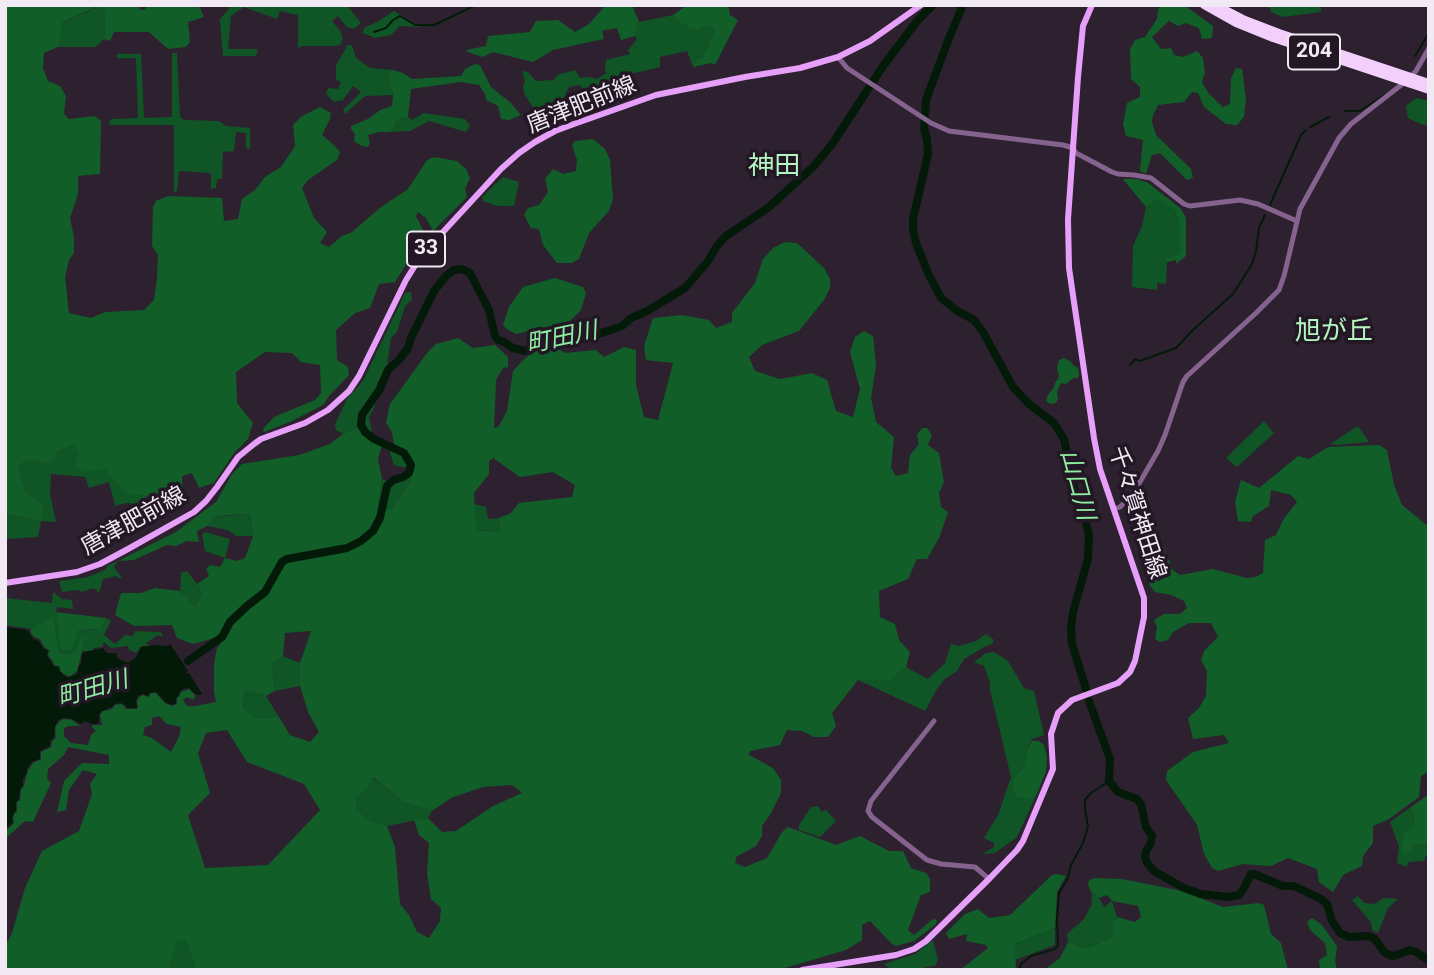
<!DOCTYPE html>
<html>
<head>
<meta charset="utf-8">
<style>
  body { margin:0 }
  #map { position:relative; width:1434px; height:975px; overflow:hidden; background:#2d2130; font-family:Roboto,sans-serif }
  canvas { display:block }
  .frame { position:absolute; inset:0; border:7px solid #f1e9f3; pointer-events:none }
</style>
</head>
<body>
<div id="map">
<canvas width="1434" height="975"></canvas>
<div class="frame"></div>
</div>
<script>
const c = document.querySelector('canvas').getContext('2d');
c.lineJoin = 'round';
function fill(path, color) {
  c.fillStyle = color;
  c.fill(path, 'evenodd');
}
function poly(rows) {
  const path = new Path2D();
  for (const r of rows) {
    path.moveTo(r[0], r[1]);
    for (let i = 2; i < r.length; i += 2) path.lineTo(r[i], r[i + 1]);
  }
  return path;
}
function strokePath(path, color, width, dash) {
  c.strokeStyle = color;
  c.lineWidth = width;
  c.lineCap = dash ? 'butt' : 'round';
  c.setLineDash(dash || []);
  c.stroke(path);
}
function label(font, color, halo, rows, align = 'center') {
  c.font = font + ' Roboto,"Noto Sans JP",sans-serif';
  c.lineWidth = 7;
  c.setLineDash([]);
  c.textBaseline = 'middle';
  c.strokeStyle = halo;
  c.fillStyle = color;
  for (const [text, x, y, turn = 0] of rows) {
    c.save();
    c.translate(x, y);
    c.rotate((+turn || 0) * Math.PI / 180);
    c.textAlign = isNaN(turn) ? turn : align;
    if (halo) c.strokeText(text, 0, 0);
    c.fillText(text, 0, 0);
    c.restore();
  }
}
fill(poly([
  [232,5,347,5,361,23,354,29,347,27,338,16,332,21,341,32,343,39,341,44,336,46,303,46,298,48,298,15,280,11,277,19,244,7,231,16,228,49,258,49,256,56,223,56,220,19],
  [1269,5,1321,5,1321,12,1282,17,1271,12],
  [97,7,105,11,104,39,96,47,58,47,62,23],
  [394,11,420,27,400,26,391,35,375,38,363,33,364,28,377,22],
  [673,15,682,24,707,25,715,29,703,57,697,59,693,67,687,51,660,57,660,67,631,74,623,80,618,78,603,87,587,92,579,85,569,87,563,100,565,106,535,111,524,93,523,87,525,81,522,71,528,72,536,81,554,80,557,75,575,70,580,78,589,77,597,79,607,73,605,70,606,60,630,54,628,50,637,39,635,36,639,22],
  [348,45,352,45,356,58,370,68,393,70,387,75,393,95,365,96,345,114,343,110,361,92,353,86,343,100,334,102,326,94,328,88,338,89,341,82,336,80,336,65],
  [172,53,177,53,180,117,184,120,219,121,226,126,250,128,250,149,246,148,246,133,236,132,234,151,223,152,222,179,217,179,216,188,211,189,211,173,179,171,177,191,174,192,174,125,109,125,110,120,113,119,138,118,136,58,117,58,117,54,141,54,144,118,172,117],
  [1416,98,1426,100,1429,103,1429,125,1423,125,1408,118,1406,106],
  [424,113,465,119,470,126,466,132,429,121,410,131,389,132,394,128,398,119,408,117,412,120],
  [503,177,519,182,514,206,497,206,483,201,482,197],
  [1123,179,1137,179,1148,183,1181,209,1181,254,1176,259,1167,262,1166,284,1157,283,1157,290,1132,287,1133,246,1142,226,1146,207],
  [411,292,412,300,405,306,397,332,391,338,387,366,377,384,375,406,369,417,372,432,372,439,358,427,343,434,336,430,335,424,347,399,363,381,405,293],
  [1264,421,1274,433,1237,467,1226,458],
  [1358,426,1369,442,1337,445,1330,444],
  [74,445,79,454,105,469,126,493,147,496,138,504,126,503,115,506,109,482,89,488,85,477,51,474,50,494,56,522,41,521,38,537,5,539,5,514,41,521,26,494,18,467,27,459],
  [394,445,407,453,414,461,409,484,392,510,378,506,382,479,393,484,406,480,408,468,394,465,390,453],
  [474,504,486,507,488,519,499,518,500,532,475,530],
  [250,514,253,536,236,536,228,530,207,526,215,517],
  [205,532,230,539,225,558,205,551,202,535],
  [118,561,114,567,122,578,118,578,117,576,103,579,99,593,94,588,81,592,79,590,62,592,59,581,88,577,105,570,108,565],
  [187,571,197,584,202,594,193,608,180,591,181,573],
  [53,592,62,599,72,600,73,609,57,607,56,612,78,630,102,629,106,618,111,621,104,635,115,644,125,635,133,636,135,631,161,632,163,637,158,635,146,643,149,646,141,646,136,653,129,650,128,646,111,648,104,642,102,647,94,648,92,651,82,651,85,639,75,654,59,653,53,615,31,629,5,625,5,598,52,603],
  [986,634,994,640,992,644,986,646,964,659,957,671,945,679,937,689,925,711,858,680,891,680,906,667,928,679,945,663,951,644,959,646,976,641],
  [994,652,1008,661,1024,688,1034,691,1044,735,1032,739,1027,749,1024,767,1014,778,1029,800,1037,794,1017,837,995,853,983,854,994,847,994,843,984,838,998,815,1011,777,990,690,990,683,984,666,974,662,986,653],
  [283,656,300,663,300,686,275,691,272,664],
  [245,690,266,696,279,717,254,718,243,709],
  [372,777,402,801,432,811,428,818,387,826,370,820,356,809,356,795,366,790],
  [818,806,822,812,826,810,836,821,820,837,799,830,799,825,811,807],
  [1411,807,1415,824,1414,846,1429,844,1429,855,1426,856,1424,861,1409,862,1406,867,1397,863,1399,846,1390,822],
  [1088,886,1099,898,1104,907,1112,901,1117,917,1112,923,1114,936,1087,948,1068,942,1067,934,1084,919,1091,906,1092,894],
  [1358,896,1364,903,1375,904,1383,898,1398,899,1388,908,1378,933,1372,930,1371,922,1352,900],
  [1055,928,1055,945,1015,960,1015,944],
  [185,940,196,970,169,970,177,941],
  [933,940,938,960,935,966,925,967,924,970,892,970,884,964,915,954]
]), '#105525');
fill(poly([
  [5,5,139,5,139,9,144,10,149,5,196,5,200,8,204,17,188,22,190,42,186,47,168,49,149,32,114,32,110,41,104,39,105,11,96,7,63,22,58,47,44,53,43,68,48,81,60,86,66,96,64,114,69,119,95,116,101,121,100,174,78,176,78,194,70,218,74,237,74,253,69,260,65,277,69,313,91,318,105,312,144,310,154,300,157,279,158,255,152,246,153,207,156,201,168,196,222,198,224,221,238,219,242,199,255,190,265,177,281,167,295,146,293,125,302,116,320,107,331,113,330,119,322,135,334,145,340,152,337,160,308,180,302,188,314,218,327,232,320,243,329,247,342,236,352,232,381,207,408,189,427,160,434,157,457,161,466,169,470,178,465,189,467,197,433,231,426,218,418,212,416,216,425,234,395,282,379,284,370,308,355,313,336,330,337,360,348,367,349,375,329,396,323,405,290,422,264,432,263,429,274,417,315,400,321,393,320,365,301,362,292,353,265,352,236,372,237,403,253,423,248,439,234,453,214,483,199,488,192,473,182,476,183,497,161,507,147,496,126,494,105,469,84,472,75,464,79,454,73,445,57,451,50,463,27,459,18,467,26,493,43,503,41,521,5,514],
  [604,5,632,5,639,22,635,36,621,40,617,28,602,31,604,39,553,50,533,62,493,52,483,57,468,52,466,50,486,46,488,36,530,32,536,21,558,20,575,32,589,24,604,7],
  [687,5,710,7,711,5,728,5,730,15,738,20,715,65,711,63,693,67,697,59,703,57,715,29,707,25,698,30,682,24,673,15],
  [1161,5,1184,5,1213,26,1212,38,1202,39,1199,28,1185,23,1178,26,1169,21,1152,37,1161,49,1171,48,1174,55,1183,57,1197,51,1203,58,1205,72,1202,82,1209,94,1223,107,1230,104,1231,78,1236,68,1242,69,1246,99,1244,117,1237,125,1226,124,1204,107,1198,93,1192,92,1184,102,1158,105,1153,115,1152,122,1156,135,1191,169,1193,178,1187,180,1160,153,1152,155,1146,174,1140,171,1143,140,1126,136,1123,124,1127,103,1140,97,1140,87,1131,79,1130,49,1135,40,1145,37,1157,19,1158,10],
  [475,64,480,65,491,87,511,103,521,115,509,120,501,119,498,106,486,100,485,94,479,85,461,82,411,89,408,117,398,119,394,128,389,132,379,132,368,135,370,143,368,147,362,146,355,142,354,139,355,134,351,129,351,126,370,118,380,110,392,106,393,95,387,75,393,70,403,73,412,79,461,76,465,69],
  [593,139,605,149,610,160,613,199,609,211,589,233,579,259,572,263,557,263,543,245,539,229,531,228,524,215,528,208,539,205,548,192,545,179,553,169,563,174,576,171,577,160,572,145,575,141],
  [1123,179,1137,179,1148,183,1181,209,1186,218,1186,256,1176,264,1176,260,1167,262,1167,259,1180,253,1179,222,1175,210,1157,199,1146,207],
  [785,242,797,243,824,268,830,279,830,288,824,300,799,331,762,345,749,357,755,371,780,379,812,373,827,380,836,411,853,417,860,389,850,352,855,337,864,331,873,336,876,365,871,398,876,422,894,437,891,468,896,476,908,473,910,455,919,444,917,435,922,428,927,428,932,435,928,445,939,453,944,482,939,493,941,507,948,512,939,538,927,559,917,559,908,579,879,591,880,617,895,624,899,640,910,652,906,667,891,680,858,680,832,713,836,726,828,737,814,737,802,731,787,730,780,745,750,751,749,755,773,768,781,780,781,793,770,815,762,826,762,836,756,846,736,857,735,863,745,867,767,858,782,832,788,827,836,845,860,836,889,851,903,851,911,868,926,873,930,879,930,892,921,895,908,930,914,935,933,919,937,920,936,924,914,941,896,946,892,944,870,921,862,925,862,940,846,950,778,970,196,970,185,940,177,942,169,970,5,970,5,947,12,933,25,888,42,851,79,831,92,794,90,784,97,774,83,770,69,790,66,810,57,812,64,781,82,763,109,764,109,755,68,747,64,755,48,769,47,779,51,783,33,822,25,821,5,839,5,832,14,823,13,818,14,814,17,811,17,802,20,800,21,790,24,786,28,770,33,763,41,759,41,752,51,747,52,741,56,738,55,727,60,721,64,719,72,720,80,726,69,726,64,728,64,736,71,743,88,745,91,735,96,731,92,727,93,725,102,725,100,715,103,711,112,709,115,705,122,704,126,709,137,709,138,706,137,701,139,697,143,695,148,697,151,693,156,693,165,703,172,706,177,704,177,698,181,692,189,689,195,695,194,700,187,697,183,700,187,706,196,706,216,702,214,692,214,664,217,648,223,640,218,637,193,644,177,638,172,625,134,626,115,615,121,593,141,593,155,588,180,591,194,607,202,594,197,584,209,576,206,569,210,565,220,567,225,558,237,561,245,558,253,536,250,514,230,515,215,517,207,526,197,531,199,542,187,541,176,546,167,545,134,560,118,561,176,532,216,502,232,474,242,464,299,455,330,444,343,434,358,427,372,439,382,445,378,459,382,479,378,506,392,510,409,484,414,461,407,453,394,445,392,432,386,423,390,404,427,353,436,344,458,338,473,348,495,345,508,357,508,367,503,368,496,380,494,428,499,426,507,411,513,371,524,359,540,348,550,345,566,353,596,350,604,357,624,347,636,350,636,385,644,417,658,420,673,363,646,360,644,346,653,318,682,315,709,320,716,328,732,322,732,313,755,283,763,259,773,248],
  [493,458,520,477,553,472,575,485,572,497,519,503,511,513,499,518,500,532,476,530,474,493,489,474,489,461],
  [311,631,300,663,300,686,308,712,319,732,310,742,290,735,279,717,254,718,243,708,245,690,266,696,275,691,272,664,283,656,285,633],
  [159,716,167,724,181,727,179,737,171,752,152,738,143,735,145,727,152,725,152,718],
  [227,730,247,762,304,784,320,810,268,865,205,868,188,815,210,793,198,753,206,733],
  [373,777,402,801,432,811,451,798,483,787,512,785,522,793,493,806,456,831,442,832,428,818,414,820,419,835,429,843,427,873,431,899,441,908,440,921,429,938,417,932,409,915,400,904,395,847,387,826,370,820,356,809,356,796,366,790],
  [555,278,583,287,586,293,581,310,569,322,516,334,508,330,503,325,509,307,523,287],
  [1064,358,1070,361,1074,366,1078,368,1079,374,1078,378,1073,378,1066,384,1061,383,1057,391,1058,399,1056,403,1050,404,1046,401,1048,395,1054,387,1055,383,1059,377,1057,368,1059,360],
  [1379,445,1387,450,1394,485,1402,505,1429,527,1429,771,1421,776,1419,797,1389,819,1373,826,1373,843,1363,856,1362,866,1343,875,1333,892,1319,882,1317,869,1288,858,1271,866,1243,864,1218,871,1212,868,1204,854,1197,825,1166,780,1167,771,1193,752,1229,743,1224,735,1193,739,1188,718,1199,708,1206,696,1207,671,1201,660,1204,651,1218,637,1211,623,1189,623,1173,632,1168,640,1160,642,1155,639,1157,627,1154,620,1164,614,1180,614,1187,608,1184,601,1171,595,1155,592,1150,586,1142,543,1161,541,1173,570,1180,575,1213,569,1247,578,1256,577,1263,573,1265,540,1276,535,1283,520,1297,502,1291,495,1271,490,1269,506,1253,516,1251,522,1238,521,1235,502,1241,480,1259,488,1298,456,1309,459,1328,447],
  [56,612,106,618,102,629,78,630,72,650,61,649],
  [53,615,59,653,74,654,82,636,85,639,77,671,69,677,60,671,59,666,54,665,52,660,49,657,48,654,50,651,44,647,40,639,34,637,31,633,31,629],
  [1032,741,1039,741,1044,745,1047,757,1046,771,1037,794,1029,800,1016,796,1013,789,1014,778,1024,767,1027,749],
  [1429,794,1429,844,1414,846,1404,857,1401,854,1403,835,1415,824,1411,807],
  [1057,874,1066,876,1057,892,1055,928,1015,944,1016,970,960,970,988,948,986,945,966,941,967,934,949,939,946,933,965,914,978,909,989,918,1010,915,1052,875],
  [1096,878,1122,879,1182,891,1223,907,1259,903,1264,905,1271,934,1281,943,1288,970,1044,970,1060,958,1068,942,1087,948,1114,936,1112,923,1117,917,1135,922,1141,917,1138,906,1112,901,1107,895,1099,898,1088,886,1089,880],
  [1312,918,1321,924,1337,946,1335,961,1337,970,1320,970,1319,960,1327,955,1325,943,1310,930,1307,922]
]), '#115e29');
fill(poly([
  [5,627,24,629,28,631,33,639,39,641,44,649,48,650,47,655,54,666,59,667,60,671,64,676,69,677,75,675,78,672,78,667,81,664,82,654,84,652,103,648,107,653,116,653,118,659,126,662,130,662,136,657,141,647,155,645,168,646,170,644,188,671,186,673,189,673,202,694,200,695,195,694,189,688,183,689,180,692,179,696,176,698,176,703,172,705,166,703,156,692,150,693,148,696,143,694,138,696,136,701,137,708,127,708,125,705,121,703,115,704,112,707,102,711,99,715,99,722,97,724,92,724,84,721,82,724,79,723,72,719,63,718,58,720,55,727,54,738,51,740,50,746,40,751,40,759,32,762,27,769,27,773,23,779,23,786,20,789,19,800,16,802,16,811,12,817,13,822,5,830]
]), '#041a09');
strokePath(poly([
  [374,32,386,28,393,20,400,16,415,25,434,25,474,6],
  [1415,56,1429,33],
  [1345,111,1360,111,1386,94],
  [1310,127,1329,117],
  [1270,205,1301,135,1306,130],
  [1130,365,1135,359,1140,361,1176,348,1194,329,1233,294,1252,264,1256,251,1259,228,1265,215],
  [1019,970,1021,964,1031,956,1055,949,1058,945,1057,919,1059,893,1068,878,1071,865,1083,843,1088,827,1085,808,1085,800,1091,793,1109,781]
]), '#041a09', 2);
strokePath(poly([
  [963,5,949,38,926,100,924,129,927,139,928,154,913,219,913,230,916,243,928,273,941,298,956,310,974,320,983,332,1013,387,1029,404,1054,423,1064,439,1074,487,1085,519,1089,535,1088,559,1073,612,1071,629,1072,644,1086,689],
  [188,661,222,637,230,622,247,606,265,592,282,562,287,559,347,548,361,541,373,531,380,518,387,486,393,480,403,477,409,473,411,465,404,453,374,439,365,432,361,425,362,415,380,389,388,370,399,360,408,348,411,338,434,291,446,276,454,270,462,269,470,273,489,310,495,336,498,340,504,342,513,348,525,351,548,340,577,339,605,332,622,326,631,318,647,311,685,288,708,261,717,246,726,236,769,207,814,166,833,143,883,66,918,20,933,5],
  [1089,701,1110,759,1109,781,1118,792,1137,799,1141,804,1146,827,1152,836,1151,843,1146,851,1145,857,1147,863,1154,871,1184,888,1201,894,1228,897,1239,895,1244,888,1251,874,1254,874,1283,886,1294,886,1321,899,1327,904,1332,921,1340,933,1349,937,1369,936,1375,939,1384,952,1389,955,1394,956,1410,950,1416,952,1429,961]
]), '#041a09', 8);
strokePath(poly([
  [838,57,847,68,931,123,949,131,1063,145,1073,148,1076,153,1112,172,1118,174,1134,175,1151,178,1184,204,1190,206,1240,200,1258,204,1297,221],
  [1114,509,1120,507,1125,502,1137,487,1158,451,1165,435,1183,382,1187,376,1256,313,1279,290,1284,276,1300,209,1339,138,1351,124,1405,82,1416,71,1429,48],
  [934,721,871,801,868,811,872,817,927,860,941,864,975,867,989,879]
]), '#86638f', 5);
strokePath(poly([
  [5,583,77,572,100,564,128,549,194,512,206,501,217,487,238,457,254,444,261,439,305,423,328,410,349,391,359,376,406,280,421,256,501,169,519,153,535,142,555,131,574,124,656,95,745,77,800,68,838,57,870,41,921,5],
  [802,970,896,955,914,949,926,941,989,879,1017,850,1023,841,1053,769,1051,734,1058,713,1072,700,1118,683,1130,672,1135,661,1144,617,1144,598,1100,469,1094,438,1069,268,1068,219,1078,77,1083,26,1092,5]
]), '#e7a0fa', 6);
strokePath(poly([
  [1204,5,1236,23,1273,38,1429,90],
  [1216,5,1245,20,1279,33,1429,83]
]), '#f2d0fb', 8);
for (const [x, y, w] of [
  [1314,52,52],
  [426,249,38]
]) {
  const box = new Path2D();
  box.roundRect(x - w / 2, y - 17.5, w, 35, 5);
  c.fillStyle = '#231726';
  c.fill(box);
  strokePath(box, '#f1e9f3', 2);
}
label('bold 21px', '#f1e9f3', null, [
  ["204",1314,52],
  ["33",426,249]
]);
label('23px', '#f1e9f3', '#231726', [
  ["唐津肥前線",582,106,-22],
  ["千々賀神田線",1136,513,72],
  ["唐津肥前線",134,522,-29]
]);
label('italic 24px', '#8eeda0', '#231726', [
  ["町田川",562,339,-12],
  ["山口川",1076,485,75],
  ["町田川",93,690,-16]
]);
label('26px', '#b4f6bf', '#231726', [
  ["神田",774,167],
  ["旭が丘",1334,332]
]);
</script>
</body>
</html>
